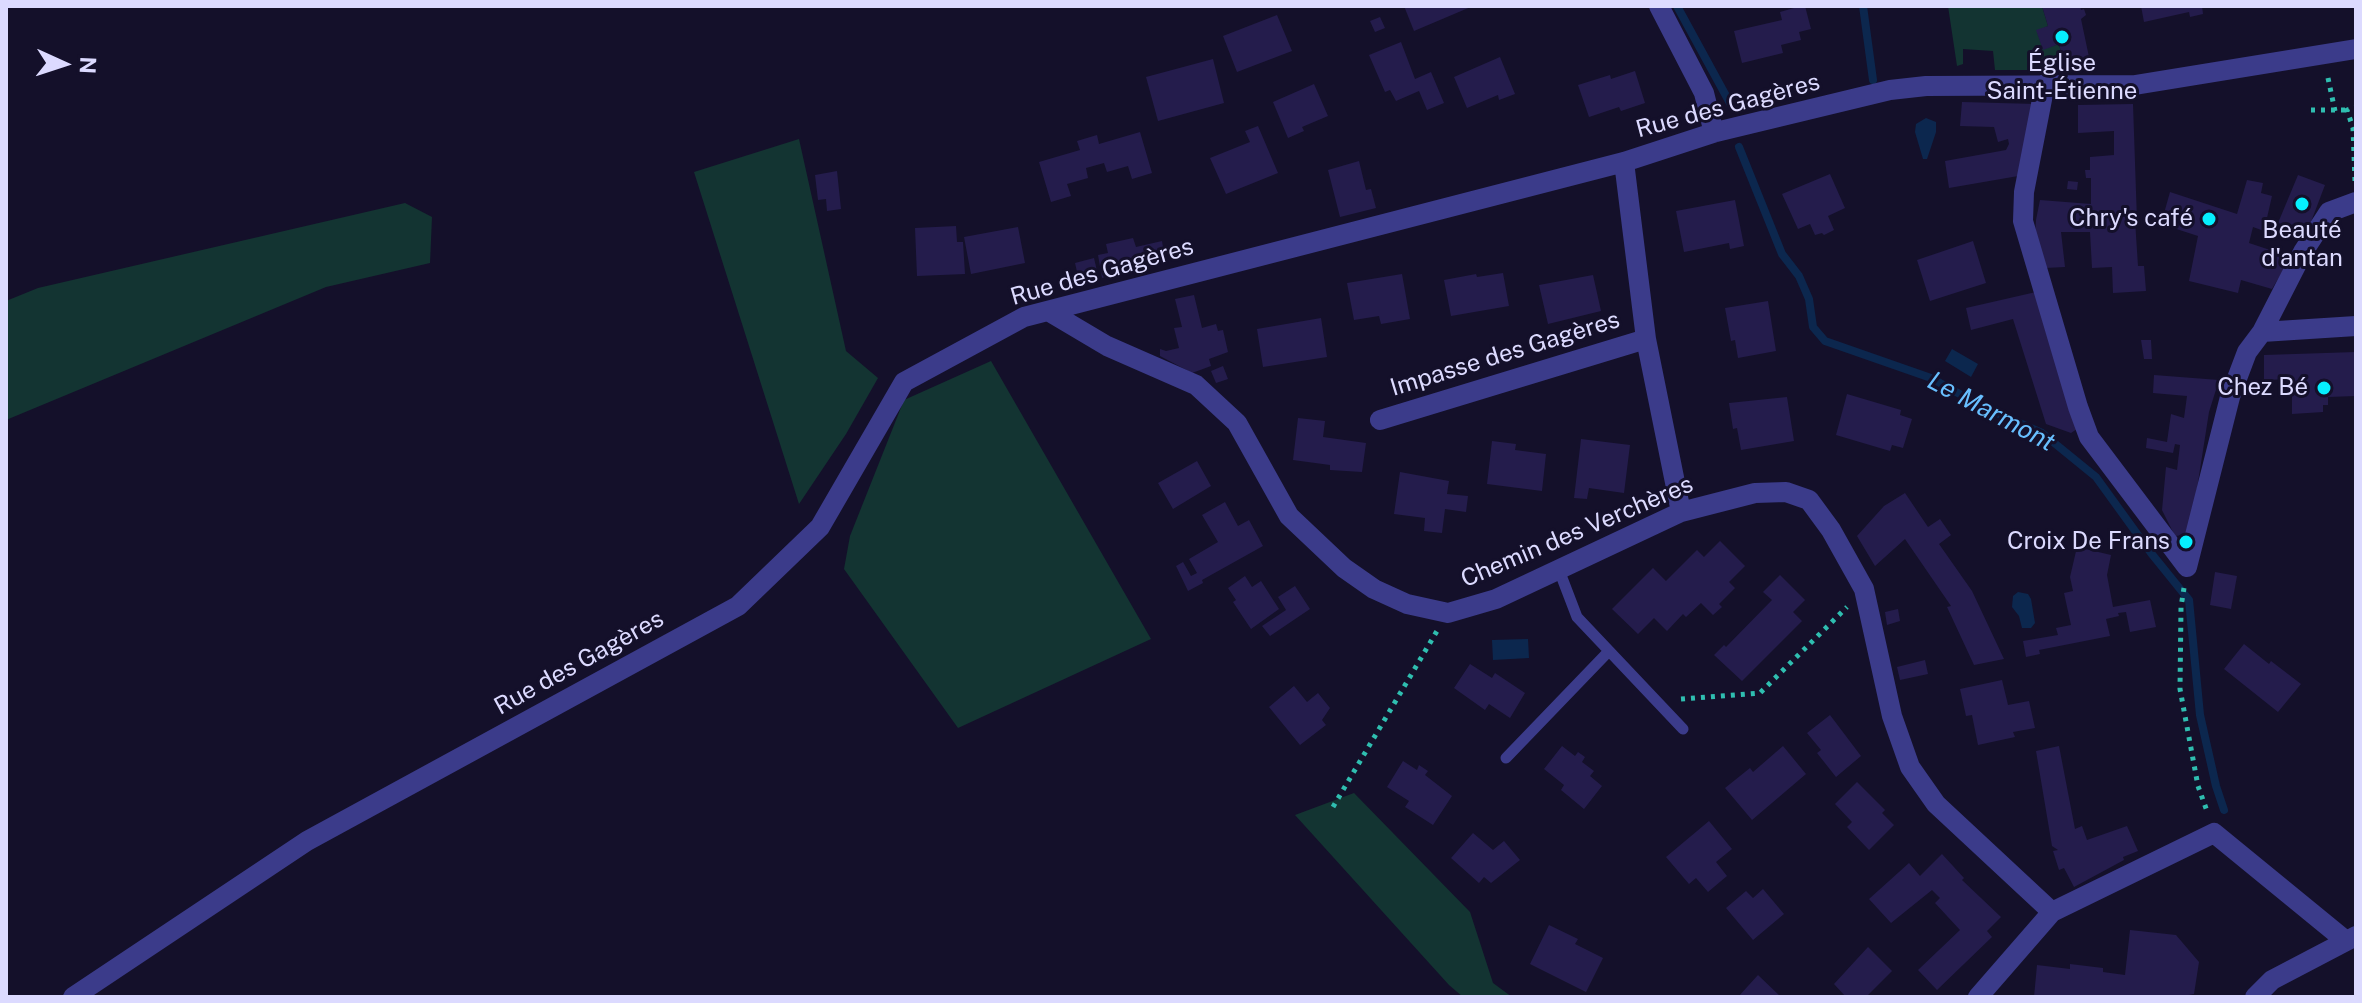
<!DOCTYPE html>
<html>
<head>
<meta charset="utf-8">
<style>
  body { margin:0 }
  #map { position:relative; width:2362px; height:1003px; overflow:hidden; background:#14102a; font-family:"Public Sans",sans-serif }
  canvas { display:block }
  .frame { position:absolute; inset:0; border:8px solid #dcdaff; pointer-events:none }
  .north { position:absolute; left:24px; top:24px; width:80px; height:80px; -webkit-text-stroke:6px #14102a; paint-order:stroke; rotate:93deg; font-size:22px; font-weight:700; line-height:32px; text-align:center; color:#dcdaff }
  .north::after { content:''; display:block; margin:auto; width:28px; height:36px; background:#dcdaff; clip-path:polygon(50% 0,100% 100%,50% 72%,0 100%) }
</style>
</head>
<body>
<div id="map">
<canvas width="2362" height="1003"></canvas>
<div class="frame"></div>
<div class="north">N</div>
</div>
<script>
const c = document.querySelector('canvas').getContext('2d');
c.lineJoin = 'round';
function fill(path, color) {
  c.fillStyle = color;
  c.fill(path, 'evenodd');
}
function poly(rows) {
  const path = new Path2D();
  for (const r of rows) {
    path.moveTo(r[0], r[1]);
    for (let i = 2; i < r.length; i += 2) path.lineTo(r[i], r[i + 1]);
  }
  return path;
}
function strokePath(path, color, width, dash) {
  c.strokeStyle = color;
  c.lineWidth = width;
  c.lineCap = dash ? 'butt' : 'round';
  c.setLineDash(dash || []);
  c.stroke(path);
}
function label(font, color, halo, rows, align = 'center') {
  c.font = font + ' "Public Sans",sans-serif';
  c.lineWidth = 6;
  c.setLineDash([]);
  c.textBaseline = 'middle';
  c.strokeStyle = halo;
  c.fillStyle = color;
  for (const [text, x, y, turn = 0] of rows) {
    c.save();
    c.translate(x, y);
    c.rotate((+turn || 0) * Math.PI / 180);
    c.textAlign = isNaN(turn) ? turn : align;
    if (halo) c.strokeText(text, 0, 0);
    c.fillText(text, 0, 0);
    c.restore();
  }
}
fill(poly([
  [1948,6,2042,6,2048,26,2037,31,2043,49,2059,44,2065,70,1995,70,1993,51,1963,49,1963,64,1957,66],
  [799,139,846,351,878,378,846,434,799,504,694,172],
  [405,203,432,217,430,263,326,287,6,420,6,301,38,288],
  [991,361,1151,639,958,728,844,569,850,536,904,400],
  [1354,793,1470,912,1493,983,1512,997,1463,997,1449,985,1295,815]
]), '#133432');
fill(poly([
  [1926,118,1936,122,1936,132,1927,159,1923,159,1915,132,1916,124],
  [1952,349,1978,364,1971,377,1945,361],
  [2018,592,2028,594,2031,599,2035,623,2031,628,2022,628,2019,616,2012,607,2013,596],
  [1528,639,1529,658,1493,660,1492,640]
]), '#0c274e');
strokePath(poly([
  [1677,6,1731,105],
  [1863,6,1873,80],
  [1739,147,1782,254,1799,276,1809,299,1813,327,1825,341,1931,378,1983,407,2042,433,2096,477,2151,553,2189,600,2200,715,2216,786,2224,810]
]), '#0c274e', 8);
fill(poly([
  [1404,6,1473,6,1414,31],
  [1801,6,1805,6,1811,29,1799,32,1801,40,1781,45,1783,53,1742,63,1734,31,1782,20,1780,12],
  [2042,6,2080,6,2081,10,2084,9,2086,15,2081,19,2089,57,2084,63,2074,67,2064,64,2059,44,2043,50,2036,30,2048,26],
  [2141,6,2202,6,2203,14,2190,17,2189,12,2144,22],
  [1277,15,1292,51,1237,72,1223,36],
  [1380,17,1385,28,1375,32,1370,21],
  [1401,42,1415,79,1431,72,1444,103,1427,110,1419,91,1396,101,1390,90,1385,92,1369,55],
  [1500,57,1515,94,1499,100,1498,95,1467,108,1454,77],
  [1213,59,1224,103,1158,121,1146,77],
  [1635,71,1645,103,1621,111,1619,107,1589,117,1578,85,1610,75,1611,79],
  [1314,84,1328,116,1302,127,1304,131,1288,138,1273,102],
  [1962,102,2036,104,2024,175,1949,188,1945,161,2006,150,2009,144,2008,139,1998,142,1994,127,1960,126],
  [2133,104,2137,221,2135,220,2138,266,2144,266,2146,291,2113,293,2112,267,2092,268,2090,232,2061,232,2065,267,2045,268,2035,235,2036,220,2040,200,2091,204,2091,178,2086,178,2085,170,2090,170,2090,157,2114,155,2114,131,2078,133,2078,105],
  [1258,126,1278,173,1226,194,1210,158,1250,142,1245,131],
  [1140,132,1152,173,1132,179,1128,166,1107,172,1104,163,1086,168,1088,178,1067,184,1071,196,1051,202,1039,162,1080,150,1077,141,1097,135,1099,144],
  [1359,161,1366,190,1371,189,1376,208,1340,217,1328,170],
  [837,171,841,209,827,211,826,199,818,200,815,175],
  [1830,174,1845,208,1828,216,1834,230,1824,235,1822,233,1815,235,1810,224,1798,229,1782,194],
  [2298,175,2325,185,2306,235,2278,223],
  [2247,180,2263,183,2261,193,2272,196,2264,231,2253,227,2249,243,2291,257,2272,289,2241,280,2238,293,2189,281,2198,236,2161,224,2170,192,2237,214],
  [2068,181,2078,182,2077,190,2067,189],
  [1735,200,1744,246,1730,249,1729,243,1684,252,1676,211],
  [956,226,957,242,963,242,965,274,917,276,915,228],
  [1018,227,1025,263,971,274,964,237],
  [1133,238,1136,247,1162,241,1165,260,1102,278,1098,255,1108,253,1106,244],
  [1973,241,1986,283,1930,301,1917,260],
  [1094,258,1097,271,1078,276,1075,263],
  [1503,273,1509,306,1451,316,1444,280,1476,274,1477,277],
  [1402,274,1410,319,1381,324,1379,316,1354,320,1347,283],
  [1593,275,1601,311,1548,324,1539,285],
  [2036,292,2077,429,2071,433,2046,424,2013,319,1971,330,1966,308],
  [1194,295,1202,328,1216,324,1218,331,1223,330,1228,352,1209,359,1211,366,1192,373,1160,356,1160,349,1166,351,1179,348,1174,328,1182,327,1175,299],
  [1768,301,1776,351,1738,358,1735,340,1731,341,1725,308],
  [1321,318,1327,357,1263,367,1257,329],
  [2141,340,2151,340,2152,359,2144,359],
  [2356,352,2356,396,2328,397,2328,405,2323,405,2323,412,2292,414,2292,379,2264,380,2264,355],
  [1223,366,1228,379,1216,383,1211,371],
  [2154,375,2219,380,2209,412,2193,514,2186,535,2175,536,2162,510,2166,467,2177,470,2180,445,2175,444,2173,453,2146,448,2147,438,2167,442,2171,414,2184,418,2187,396,2153,393],
  [1847,394,1901,410,1900,415,1912,419,1903,448,1892,445,1890,451,1836,435],
  [1787,397,1794,441,1741,450,1737,428,1733,429,1729,403],
  [1298,418,1325,421,1323,437,1366,443,1362,472,1330,470,1330,465,1293,460],
  [1581,439,1630,445,1624,493,1589,488,1587,499,1574,498],
  [1492,441,1516,444,1515,450,1546,454,1542,491,1487,484],
  [1197,461,1211,486,1173,509,1158,483],
  [1400,472,1449,481,1447,494,1468,496,1466,512,1445,509,1442,533,1424,531,1425,518,1394,514],
  [1905,493,1928,527,1940,519,1951,535,1939,544,1972,591,2004,659,1974,665,1947,607,1951,606,1905,539,1875,566,1857,536,1884,506],
  [1225,502,1238,526,1249,520,1263,546,1202,580,1203,583,1188,591,1176,566,1183,562,1191,576,1197,573,1189,559,1218,542,1202,515],
  [1720,541,1745,566,1729,582,1735,588,1719,604,1722,607,1713,615,1701,603,1686,617,1683,614,1667,631,1654,618,1638,634,1612,609,1653,568,1666,581,1697,550,1704,557],
  [2077,547,2111,555,2107,575,2113,607,2150,600,2156,627,2130,632,2126,612,2118,613,2119,616,2106,619,2110,636,2039,650,2040,654,2026,657,2023,641,2058,635,2056,628,2071,625,2064,593,2073,591,2070,577],
  [2215,572,2237,576,2231,609,2210,605],
  [1780,575,1805,600,1793,612,1802,621,1742,681,1714,655,1724,645,1726,647,1772,600,1763,592],
  [1245,576,1252,587,1261,581,1279,609,1251,629,1233,602,1236,600,1228,588],
  [1295,586,1310,609,1270,636,1262,626,1286,610,1278,597],
  [1898,609,1900,621,1887,625,1885,612],
  [2244,644,2269,664,2271,661,2301,684,2278,712,2224,669],
  [1925,660,1928,674,1900,680,1897,667],
  [1470,664,1492,678,1495,673,1525,693,1510,718,1489,704,1485,710,1454,688],
  [2002,680,2008,705,2029,701,2035,728,2013,732,2015,737,1978,745,1972,715,1966,716,1960,689],
  [1294,686,1307,702,1318,693,1330,708,1322,720,1326,725,1300,745,1269,707],
  [1830,715,1861,756,1836,777,1817,753,1821,750,1807,733],
  [1562,746,1575,756,1578,752,1585,757,1582,762,1594,771,1590,776,1602,786,1584,809,1561,790,1564,785,1544,769],
  [1783,746,1806,774,1752,820,1725,788,1750,768,1753,772],
  [2059,746,2075,829,2082,826,2087,840,2127,826,2138,851,2123,857,2124,860,2074,887,2064,868,2059,870,2053,851,2058,850,2052,846,2036,751],
  [1403,761,1417,770,1419,765,1428,771,1425,775,1452,796,1433,825,1405,807,1409,801,1387,787],
  [1857,782,1885,810,1882,813,1894,825,1869,850,1847,827,1852,822,1835,804],
  [1709,821,1732,849,1716,862,1727,876,1708,892,1696,878,1689,884,1666,857],
  [1473,833,1493,850,1504,841,1520,860,1491,883,1484,877,1479,883,1451,858],
  [1942,854,1964,878,1962,880,2001,917,1987,931,1992,937,1937,990,1918,970,1960,930,1935,903,1940,898,1932,890,1891,923,1869,899,1909,863,1920,876],
  [1763,889,1784,914,1753,940,1726,908,1746,891,1753,898],
  [1549,925,1578,939,1575,944,1603,958,1586,992,1530,964],
  [2130,930,2176,935,2199,962,2194,994,2178,997,2034,997,2037,965,2070,969,2070,964,2103,968,2103,972,2125,975],
  [1868,947,1892,971,1866,997,1846,997,1834,984],
  [1758,975,1781,997,1738,997]
]), '#241c4c');
strokePath(poly([
  [2328,78,2335,111],
  [2311,110,2347,110],
  [2355,181,2353,128,2347,110,2356,107],
  [2184,588,2181,607,2180,689,2198,786,2208,814],
  [1681,699,1760,693,1847,607],
  [1333,807,1437,631]
]), '#2fbeb0', 5, [4, 6]);
strokePath(poly([
  [1559,570,1577,617,1683,729],
  [1506,758,1609,651]
]), '#3b3b8a', 11);
strokePath(poly([
  [1659,6,1704,93,1712,125,1716,132],
  [2045,84,2024,192,2023,221,2078,407,2089,437,2187,567],
  [1624,162,1646,339,1681,512],
  [1048,311,1107,346,1196,385,1237,423,1289,516,1344,568,1374,589,1407,604,1448,613,1496,599,1681,512,1755,493,1786,492,1809,500,1831,530,1864,589,1892,716,1910,767,1936,804,2052,912,2214,833,2346,941],
  [2262,332,2356,326],
  [1380,420,1646,339],
  [2187,567,2230,397,2247,352,2262,332,2303,252,2329,212,2356,202],
  [73,997,307,841,738,606,820,527,904,382,1024,317,1624,162,1716,132,1890,90,1926,86,2135,85,2356,49],
  [1978,997,2052,912],
  [2255,997,2272,980,2356,936]
]), '#3b3b8a', 20);
for (const [x, y, r, color] of [
  [2062,37,8,"#06efff"],
  [2302,204,8,"#06efff"],
  [2209,219,8,"#06efff"],
  [2324,388,8,"#06efff"],
  [2186,542,8,"#06efff"]
]) {
  const dot = new Path2D();
  dot.arc(x, y, r, 0, 2 * Math.PI);
  c.fillStyle = color;
  c.fill(dot);
  strokePath(dot, '#14102a', 3);
}
label('24px', '#dcdaff', '#14102a', [
  ["Église",2062,64,"center"],
  ["Saint-Étienne",2062,92,"center"],
  ["Chry's café",2193,219],
  ["Beauté",2302,231,"center"],
  ["d'antan",2302,259,"center"],
  ["Chez Bé",2308,388],
  ["Croix De Frans",2170,542]
], 'right');
label('24px', '#dcdaff', '#14102a', [
  ["Rue des Gagères",1728,106,-15],
  ["Rue des Gagères",1102,272,-16],
  ["Impasse des Gagères",1505,354,-17],
  ["Chemin des Verchères",1577,532,-23],
  ["Rue des Gagères",579,663,-29]
]);
label('italic 26px', '#68bfff', '#14102a', [
  ["Le Marmont",1991,412,28]
]);
</script>
</body>
</html>
